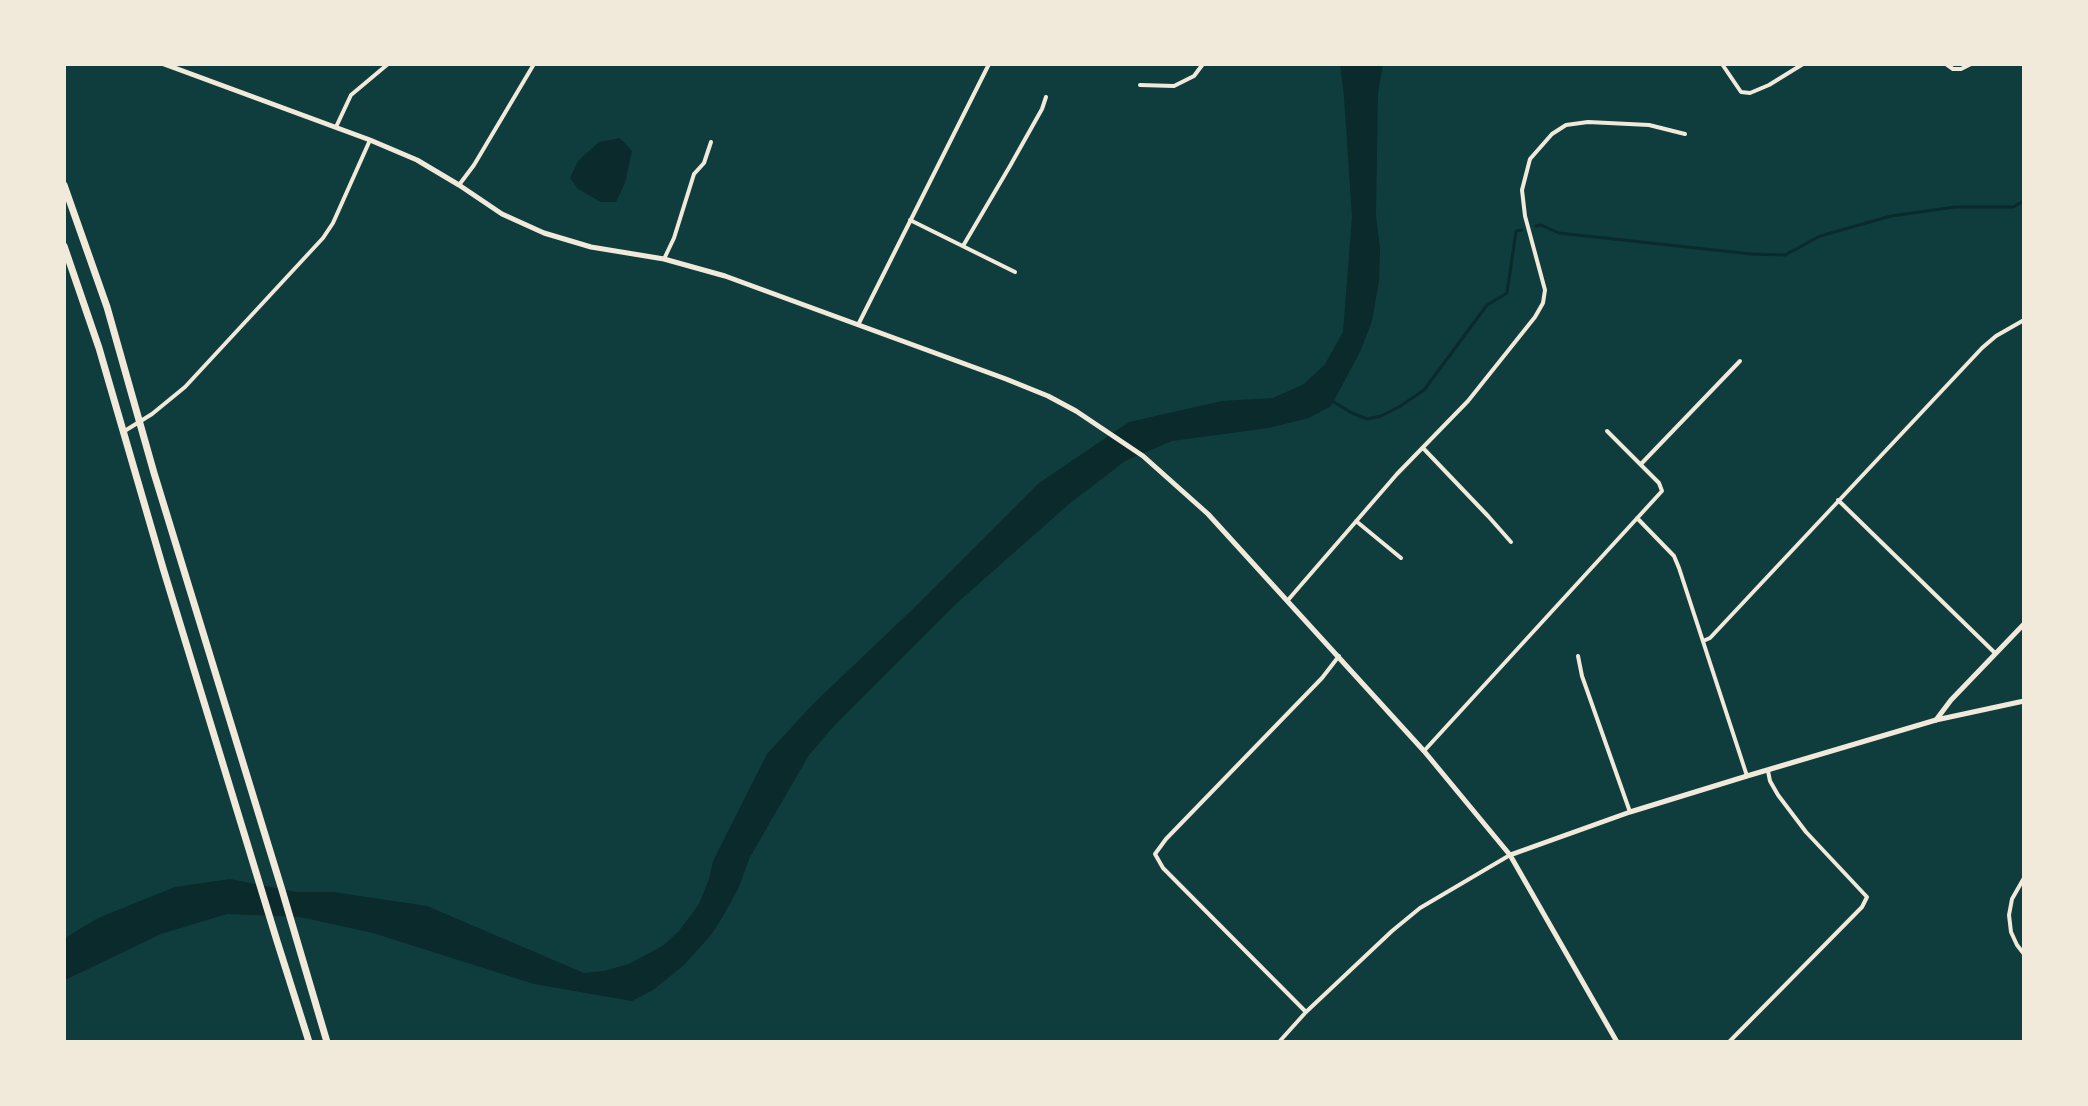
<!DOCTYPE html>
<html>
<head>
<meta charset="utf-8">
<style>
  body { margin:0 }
  #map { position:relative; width:2088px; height:1106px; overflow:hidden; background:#0f3d3e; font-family:"Open Sans",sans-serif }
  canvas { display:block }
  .frame { position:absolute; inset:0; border:66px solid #f1e9da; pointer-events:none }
</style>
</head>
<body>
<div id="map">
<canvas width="2088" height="1106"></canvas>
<div class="frame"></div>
</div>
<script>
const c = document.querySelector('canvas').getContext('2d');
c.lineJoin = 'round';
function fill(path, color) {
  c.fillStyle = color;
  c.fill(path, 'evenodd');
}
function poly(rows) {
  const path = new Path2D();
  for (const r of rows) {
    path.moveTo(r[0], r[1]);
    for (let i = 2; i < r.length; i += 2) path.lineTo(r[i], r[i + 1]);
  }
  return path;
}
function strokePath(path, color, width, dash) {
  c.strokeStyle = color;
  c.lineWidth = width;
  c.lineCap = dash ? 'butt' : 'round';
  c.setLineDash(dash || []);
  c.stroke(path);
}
fill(poly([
  [1340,65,1383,65,1378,92,1376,215,1380,248,1379,281,1372,321,1360,352,1331,406,1309,418,1268,428,1172,441,1125,461,1069,504,957,603,834,726,809,755,750,857,738,889,722,918,711,935,684,965,653,990,632,1001,534,984,373,933,300,917,227,914,161,934,65,980,65,938,98,918,175,887,230,879,296,892,333,892,427,906,584,973,604,971,629,964,664,945,679,931,699,904,709,879,713,861,767,754,813,704,915,607,1039,483,1129,422,1222,401,1273,398,1304,384,1325,364,1343,332,1352,217,1344,97],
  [620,138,632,151,625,183,616,202,601,202,578,189,570,178,578,161,599,142]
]), '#0a2a2b');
strokePath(poly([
  [1536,226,1541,225,1559,233,1751,254,1785,255,1820,236,1891,216,1955,207,2013,207,2024,201],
  [1332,401,1352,413,1367,419,1381,416,1399,407,1424,390,1487,305,1507,293,1516,231,1522,230]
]), '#0a2a2b', 3);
strokePath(poly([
  [1722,64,1741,92,1750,93,1769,85,1803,64],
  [1946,64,1953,69,1961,69,1971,64],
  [1140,85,1174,86,1194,76,1203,64],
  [336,127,351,95,388,64],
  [459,185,474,165,534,64],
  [910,220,1015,272],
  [963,246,1010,166,1042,109,1046,97],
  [664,259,674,238,694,174,704,163,711,142],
  [858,325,989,64],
  [123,432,152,414,185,387,323,238,333,223,370,140],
  [1423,448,1488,516,1511,542],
  [1641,464,1740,361],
  [1838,500,1995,653],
  [1637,518,1674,556,1679,568,1747,776],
  [1356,521,1401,558],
  [1288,600,1397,474,1468,401,1535,317,1543,303,1545,290,1525,216,1522,190,1530,159,1552,134,1566,125,1588,122,1649,125,1685,134],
  [1703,641,1710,638,1982,348,1996,336,2024,320],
  [1578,656,1582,676,1630,812],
  [1424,751,1662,491,1659,483,1607,431],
  [2024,878,2012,899,2009,915,2011,932,2017,945,2024,954],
  [1306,1012,1163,868,1155,854,1166,839,1322,678,1339,656],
  [1279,1042,1306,1012,1392,931,1420,908,1510,855],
  [1729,1042,1862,907,1867,897,1806,832,1778,795,1770,781,1768,771]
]), '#f1e9da', 4);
strokePath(poly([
  [164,64,370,140,417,160,459,185,502,214,544,233,591,247,664,259,725,276,1006,379,1048,396,1076,411,1143,456,1208,514,1424,751,1510,855],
  [1936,720,1951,700,2024,624]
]), '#f1e9da', 5);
strokePath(poly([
  [1617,1042,1510,855,1630,812,1747,776,1936,720,2024,701]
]), '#f1e9da', 5);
strokePath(poly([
  [64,185,107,307,154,473,282,890,327,1042],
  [64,246,99,348,163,568,277,941,309,1042]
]), '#f1e9da', 7);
</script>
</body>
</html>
